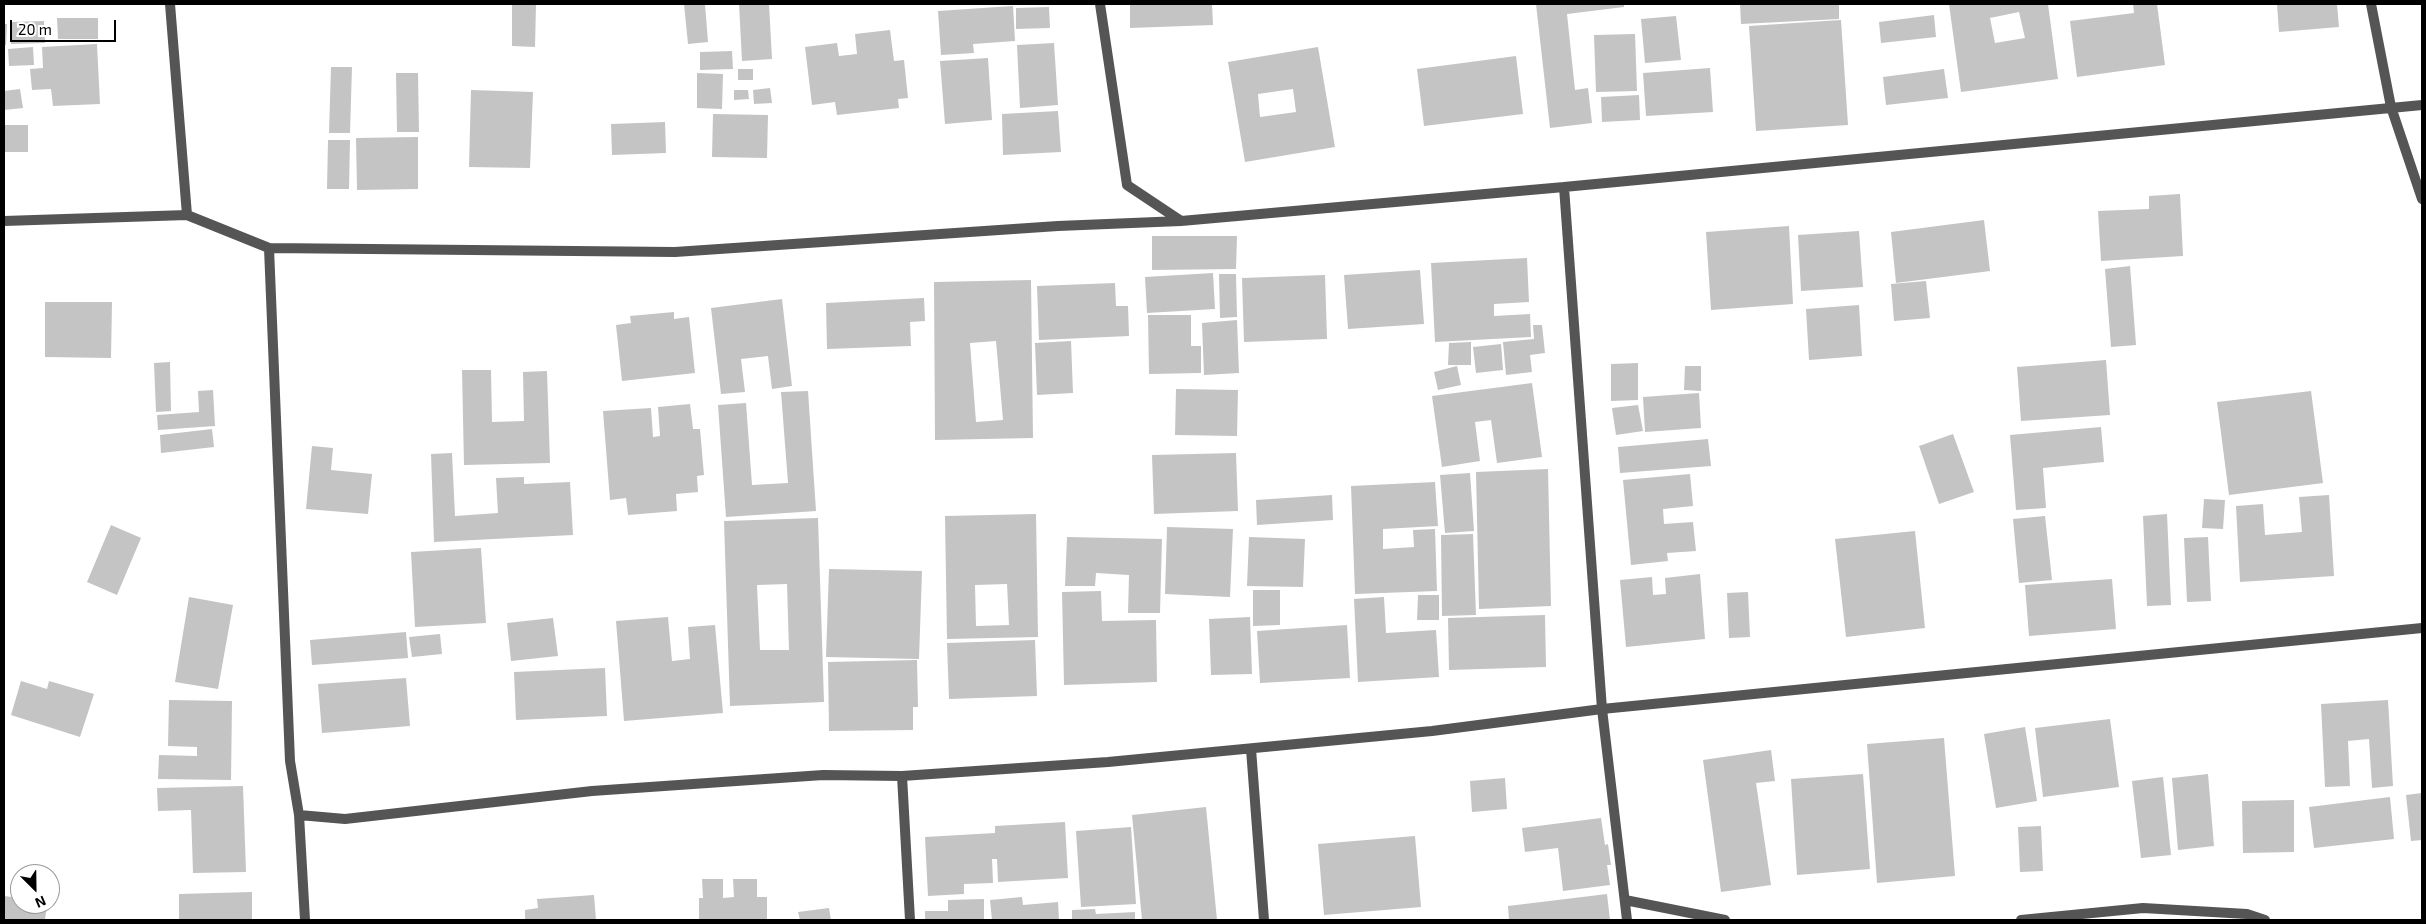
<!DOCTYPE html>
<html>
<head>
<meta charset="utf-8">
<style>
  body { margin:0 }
  #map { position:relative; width:2426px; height:924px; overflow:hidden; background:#fff; font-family:"Exo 2",sans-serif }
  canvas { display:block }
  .frame { position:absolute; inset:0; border:5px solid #000; pointer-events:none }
  .north { position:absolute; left:10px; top:864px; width:50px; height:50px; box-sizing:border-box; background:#fff; border:1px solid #999; border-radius:50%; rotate:157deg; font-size:14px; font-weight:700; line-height:20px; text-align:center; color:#000 }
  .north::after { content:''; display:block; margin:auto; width:18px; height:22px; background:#000; clip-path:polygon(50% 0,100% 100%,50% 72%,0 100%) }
  .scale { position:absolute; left:10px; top:20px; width:106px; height:22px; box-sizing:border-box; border:2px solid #000; border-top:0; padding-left:6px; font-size:15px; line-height:18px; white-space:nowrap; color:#000; -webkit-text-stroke:4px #fff; paint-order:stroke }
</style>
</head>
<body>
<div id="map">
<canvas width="2426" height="924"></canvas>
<div class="frame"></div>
<div class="north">N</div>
<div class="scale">20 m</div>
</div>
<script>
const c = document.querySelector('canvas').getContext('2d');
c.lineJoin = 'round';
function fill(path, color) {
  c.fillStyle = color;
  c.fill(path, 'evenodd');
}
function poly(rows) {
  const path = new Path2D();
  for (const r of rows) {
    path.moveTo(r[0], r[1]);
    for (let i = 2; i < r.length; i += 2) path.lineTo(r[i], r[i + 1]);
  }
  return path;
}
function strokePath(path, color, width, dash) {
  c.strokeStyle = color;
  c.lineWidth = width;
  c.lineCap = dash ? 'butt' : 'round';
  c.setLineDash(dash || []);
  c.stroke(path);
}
fill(poly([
  [512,4,536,4,535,47,512,46],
  [684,4,705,4,708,42,688,44],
  [739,4,769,4,772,59,742,61],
  [1130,4,1212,4,1213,25,1130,28],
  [1536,4,1624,4,1624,7,1567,14,1575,90,1588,88,1592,123,1550,128],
  [1740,4,1839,4,1839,19,1741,24],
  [1949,4,2048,4,2058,79,1961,92],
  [2019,12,2025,38,1995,43,1990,18],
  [2133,4,2157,4,2165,65,2077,77,2070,21,2134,13],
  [2277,4,2337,4,2339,27,2279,32],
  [1013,6,1015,41,973,44,974,53,941,55,938,11],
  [1049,7,1050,28,1016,29,1016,8],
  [1934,15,1936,37,1881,43,1879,22],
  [1676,16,1681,60,1645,63,1641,19],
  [57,18,98,18,98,39,58,39],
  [1841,20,1848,125,1756,131,1749,26],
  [44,21,45,43,11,44,10,22],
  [4,24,7,24,6,45,4,45],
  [890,30,894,61,904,60,908,98,898,99,899,108,837,115,835,102,812,105,805,47,837,43,839,56,857,54,855,34],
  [1635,34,1637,91,1596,92,1594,35],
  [1054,43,1058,105,1020,108,1017,45],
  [97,44,100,104,53,106,51,89,32,90,30,69,43,68,42,47],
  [33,47,34,65,9,66,8,49],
  [1318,47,1335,147,1245,162,1228,62],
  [1293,89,1296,112,1260,117,1258,94],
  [732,51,733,69,700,70,700,52],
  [1516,56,1523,114,1424,126,1417,69],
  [988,58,992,120,945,124,940,61],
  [331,67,352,67,350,133,329,133],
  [1710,68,1713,112,1646,116,1643,73],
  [738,69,753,69,753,80,738,80],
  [1944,69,1948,98,1886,105,1883,77],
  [396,73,418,73,419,132,397,132],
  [697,73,723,74,722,109,697,108],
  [770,88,772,103,754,104,753,90],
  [20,89,23,108,4,110,4,91],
  [471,90,533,92,530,168,469,167],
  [734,90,748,90,749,99,734,100],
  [1639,95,1640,120,1602,122,1601,97],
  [1058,111,1061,152,1003,155,1002,114],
  [713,114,768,115,767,158,712,157],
  [665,122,666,153,612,155,611,124],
  [4,125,28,125,28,152,4,152],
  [418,137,418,189,357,190,356,138],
  [328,140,350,140,349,189,327,189],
  [2180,194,2183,256,2101,261,2098,211,2149,209,2149,196],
  [1984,220,1990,271,1896,283,1891,232],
  [1789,226,1793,304,1711,310,1706,232],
  [1859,231,1863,287,1801,291,1798,235],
  [1152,236,1237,236,1236,269,1152,270],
  [1527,258,1529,302,1494,304,1494,316,1530,314,1531,337,1435,342,1431,263],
  [2130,266,2136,345,2111,347,2105,269],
  [1420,270,1424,324,1348,329,1344,275],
  [1213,273,1215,309,1147,313,1145,277],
  [1219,274,1236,274,1237,317,1220,318],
  [1325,275,1327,339,1244,342,1242,278],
  [1031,280,1033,438,935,440,934,282],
  [996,341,1003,420,976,422,970,343],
  [1926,281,1930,318,1894,321,1891,284],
  [1115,283,1116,306,1128,306,1129,336,1039,340,1037,286],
  [924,298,925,321,910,322,911,346,827,349,826,303],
  [782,299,792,386,772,389,768,356,741,359,745,392,721,394,711,308],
  [45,302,112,302,111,358,45,357],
  [1859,305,1862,356,1809,360,1806,309],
  [674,312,674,319,689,317,695,373,622,381,616,325,631,323,630,316],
  [1148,315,1191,315,1191,346,1201,346,1201,373,1149,374],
  [1237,320,1239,373,1204,375,1202,323],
  [1533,325,1542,325,1545,353,1530,355,1532,372,1506,375,1503,342,1534,339],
  [1071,341,1073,393,1037,395,1035,343],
  [1471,342,1471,365,1448,365,1449,343],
  [1501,344,1503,370,1476,373,1473,347],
  [2106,360,2110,415,2021,421,2017,367],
  [170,362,171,411,156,412,154,363],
  [1638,363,1638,400,1611,401,1611,364],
  [1457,366,1461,385,1438,390,1434,372],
  [1685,366,1701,366,1701,391,1684,390],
  [462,370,491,370,492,422,524,421,523,372,547,371,550,463,464,465],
  [1532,383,1542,457,1497,463,1491,420,1475,422,1480,461,1442,467,1432,396],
  [1176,389,1238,390,1237,436,1175,435],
  [213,390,215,426,158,430,157,415,199,412,198,391],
  [808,391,816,511,726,517,718,405,746,403,752,485,788,483,781,392],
  [2311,391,2323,483,2229,495,2217,402],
  [1699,393,1701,428,1645,432,1643,397],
  [690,404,693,429,700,429,704,475,697,476,698,492,676,494,677,511,628,515,626,498,610,500,603,411,651,408,653,437,660,436,658,407],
  [1638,405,1643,431,1616,435,1612,408],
  [2101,427,2104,462,2043,468,2046,508,2016,510,2010,435],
  [212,429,214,447,161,453,160,435],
  [1953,434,1974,492,1939,504,1919,446],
  [1708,439,1711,466,1620,473,1618,447],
  [312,446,333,448,331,470,372,474,368,514,306,509],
  [452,453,455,516,498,513,496,478,524,477,524,484,570,482,573,535,434,542,431,454],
  [1236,453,1238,511,1154,514,1152,455],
  [1548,469,1551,606,1479,609,1476,472],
  [1470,473,1474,531,1445,533,1440,475],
  [1690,474,1693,506,1663,509,1664,524,1693,522,1696,551,1667,553,1668,561,1631,565,1623,480],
  [1435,482,1438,526,1383,529,1383,549,1414,547,1413,530,1435,529,1437,591,1355,594,1351,486],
  [1332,495,1333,520,1257,525,1256,500],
  [2329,495,2334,576,2240,582,2236,506,2263,504,2265,535,2302,532,2299,497],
  [2204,499,2225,500,2223,529,2202,528],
  [1036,514,1038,637,947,639,945,516],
  [1007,584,1009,625,976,626,975,585],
  [2167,514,2171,605,2147,606,2143,516],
  [2045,516,2052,580,2019,583,2013,519],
  [818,518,824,702,730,706,724,521],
  [787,584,789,650,760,650,757,585],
  [111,525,141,538,117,595,87,582],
  [1167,527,1233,529,1230,597,1165,594],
  [1915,531,1925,628,1846,637,1835,539],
  [1473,534,1476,615,1442,616,1441,535],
  [1067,537,1162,539,1160,613,1128,613,1129,575,1096,573,1095,586,1065,586],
  [1249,537,1305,539,1303,587,1247,586],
  [2208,537,2211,601,2187,602,2184,538],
  [481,548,486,623,415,627,411,552],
  [829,569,922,571,919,659,826,657],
  [1700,574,1705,639,1626,647,1620,580,1652,577,1653,595,1666,594,1665,578],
  [2112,579,2116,629,2029,636,2025,585],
  [1253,590,1280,590,1280,625,1253,626],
  [1101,591,1102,621,1156,620,1157,682,1064,685,1062,592],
  [1748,592,1750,637,1729,638,1727,593],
  [1418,595,1439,595,1439,620,1417,620],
  [189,597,233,605,218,689,175,682],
  [1384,597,1386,633,1436,630,1439,677,1358,682,1354,599],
  [1545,615,1546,667,1449,670,1448,618],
  [668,617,672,661,690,659,688,627,715,625,723,713,624,721,616,621],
  [1250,617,1252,674,1211,675,1209,619],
  [553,618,558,656,511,661,507,623],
  [1347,625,1350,678,1260,683,1257,631],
  [406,632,408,658,312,665,310,640],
  [440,634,442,654,412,657,409,637],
  [1035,640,1037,696,949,699,947,643],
  [917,660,918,707,913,707,913,730,829,731,828,662],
  [605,668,607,716,516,720,514,672],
  [406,678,410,726,322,733,318,684],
  [21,681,47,689,49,681,94,694,80,737,11,715],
  [169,700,232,701,231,780,158,779,159,755,197,756,197,747,168,746],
  [2388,700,2393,786,2372,788,2369,739,2348,741,2350,786,2325,787,2321,704],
  [2110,719,2119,787,2043,797,2035,728],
  [2025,727,2037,801,1996,808,1984,734],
  [1944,738,1955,876,1877,883,1867,744],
  [1771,750,1775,781,1756,783,1771,885,1721,892,1703,760],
  [1863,774,1870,869,1797,875,1791,779],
  [2208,774,2214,846,2178,850,2172,778],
  [2163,777,2171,855,2141,858,2132,781],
  [1505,778,1507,809,1472,812,1470,781],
  [243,786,246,872,193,873,191,810,158,811,157,788],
  [2422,793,2422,840,2411,841,2406,795],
  [2390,797,2394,839,2314,848,2309,807],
  [2294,800,2294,852,2243,853,2242,801],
  [1206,807,1217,920,1142,920,1132,815],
  [1601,818,1605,845,1608,844,1611,865,1607,865,1610,885,1563,891,1558,848,1525,852,1522,828],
  [1065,822,1068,878,998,882,997,859,992,859,993,883,964,884,964,894,928,896,925,837,995,833,995,826],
  [2041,826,2043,871,2020,872,2018,827],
  [1131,827,1136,904,1081,907,1076,831],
  [1415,836,1421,907,1324,915,1318,844],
  [702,879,723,879,723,898,734,897,733,879,757,879,757,897,767,897,767,920,699,920,699,898,703,898],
  [252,892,252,920,179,920,179,894],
  [1607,894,1610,920,1509,920,1508,906],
  [594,895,596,920,525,920,525,910,538,908,537,899],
  [4,896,20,898,20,904,47,904,45,920,4,920],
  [1022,897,1023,905,1058,902,1059,920,992,920,990,900],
  [984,899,984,920,925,920,925,911,948,911,948,900],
  [829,908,831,920,800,920,798,912],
  [1095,909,1096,914,1135,912,1135,920,1072,920,1072,910]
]), '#c4c4c4');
strokePath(poly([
  [170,4,187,215],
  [1100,4,1127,185,1181,221],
  [2371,4,2391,107,2422,199],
  [4,221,187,215,269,248,675,252,1058,226,1181,221,1564,187],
  [269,248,290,761,299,815,305,920],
  [1251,749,1264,920],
  [902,776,910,920],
  [299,815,345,819,592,791,823,775,902,776,1108,762,1432,731,1602,709,2422,628],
  [1625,900,1725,920],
  [1627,920,1602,709,1564,187,2422,105],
  [2021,920,2143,908,2247,914,2265,920]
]), '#555', 10);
</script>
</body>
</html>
